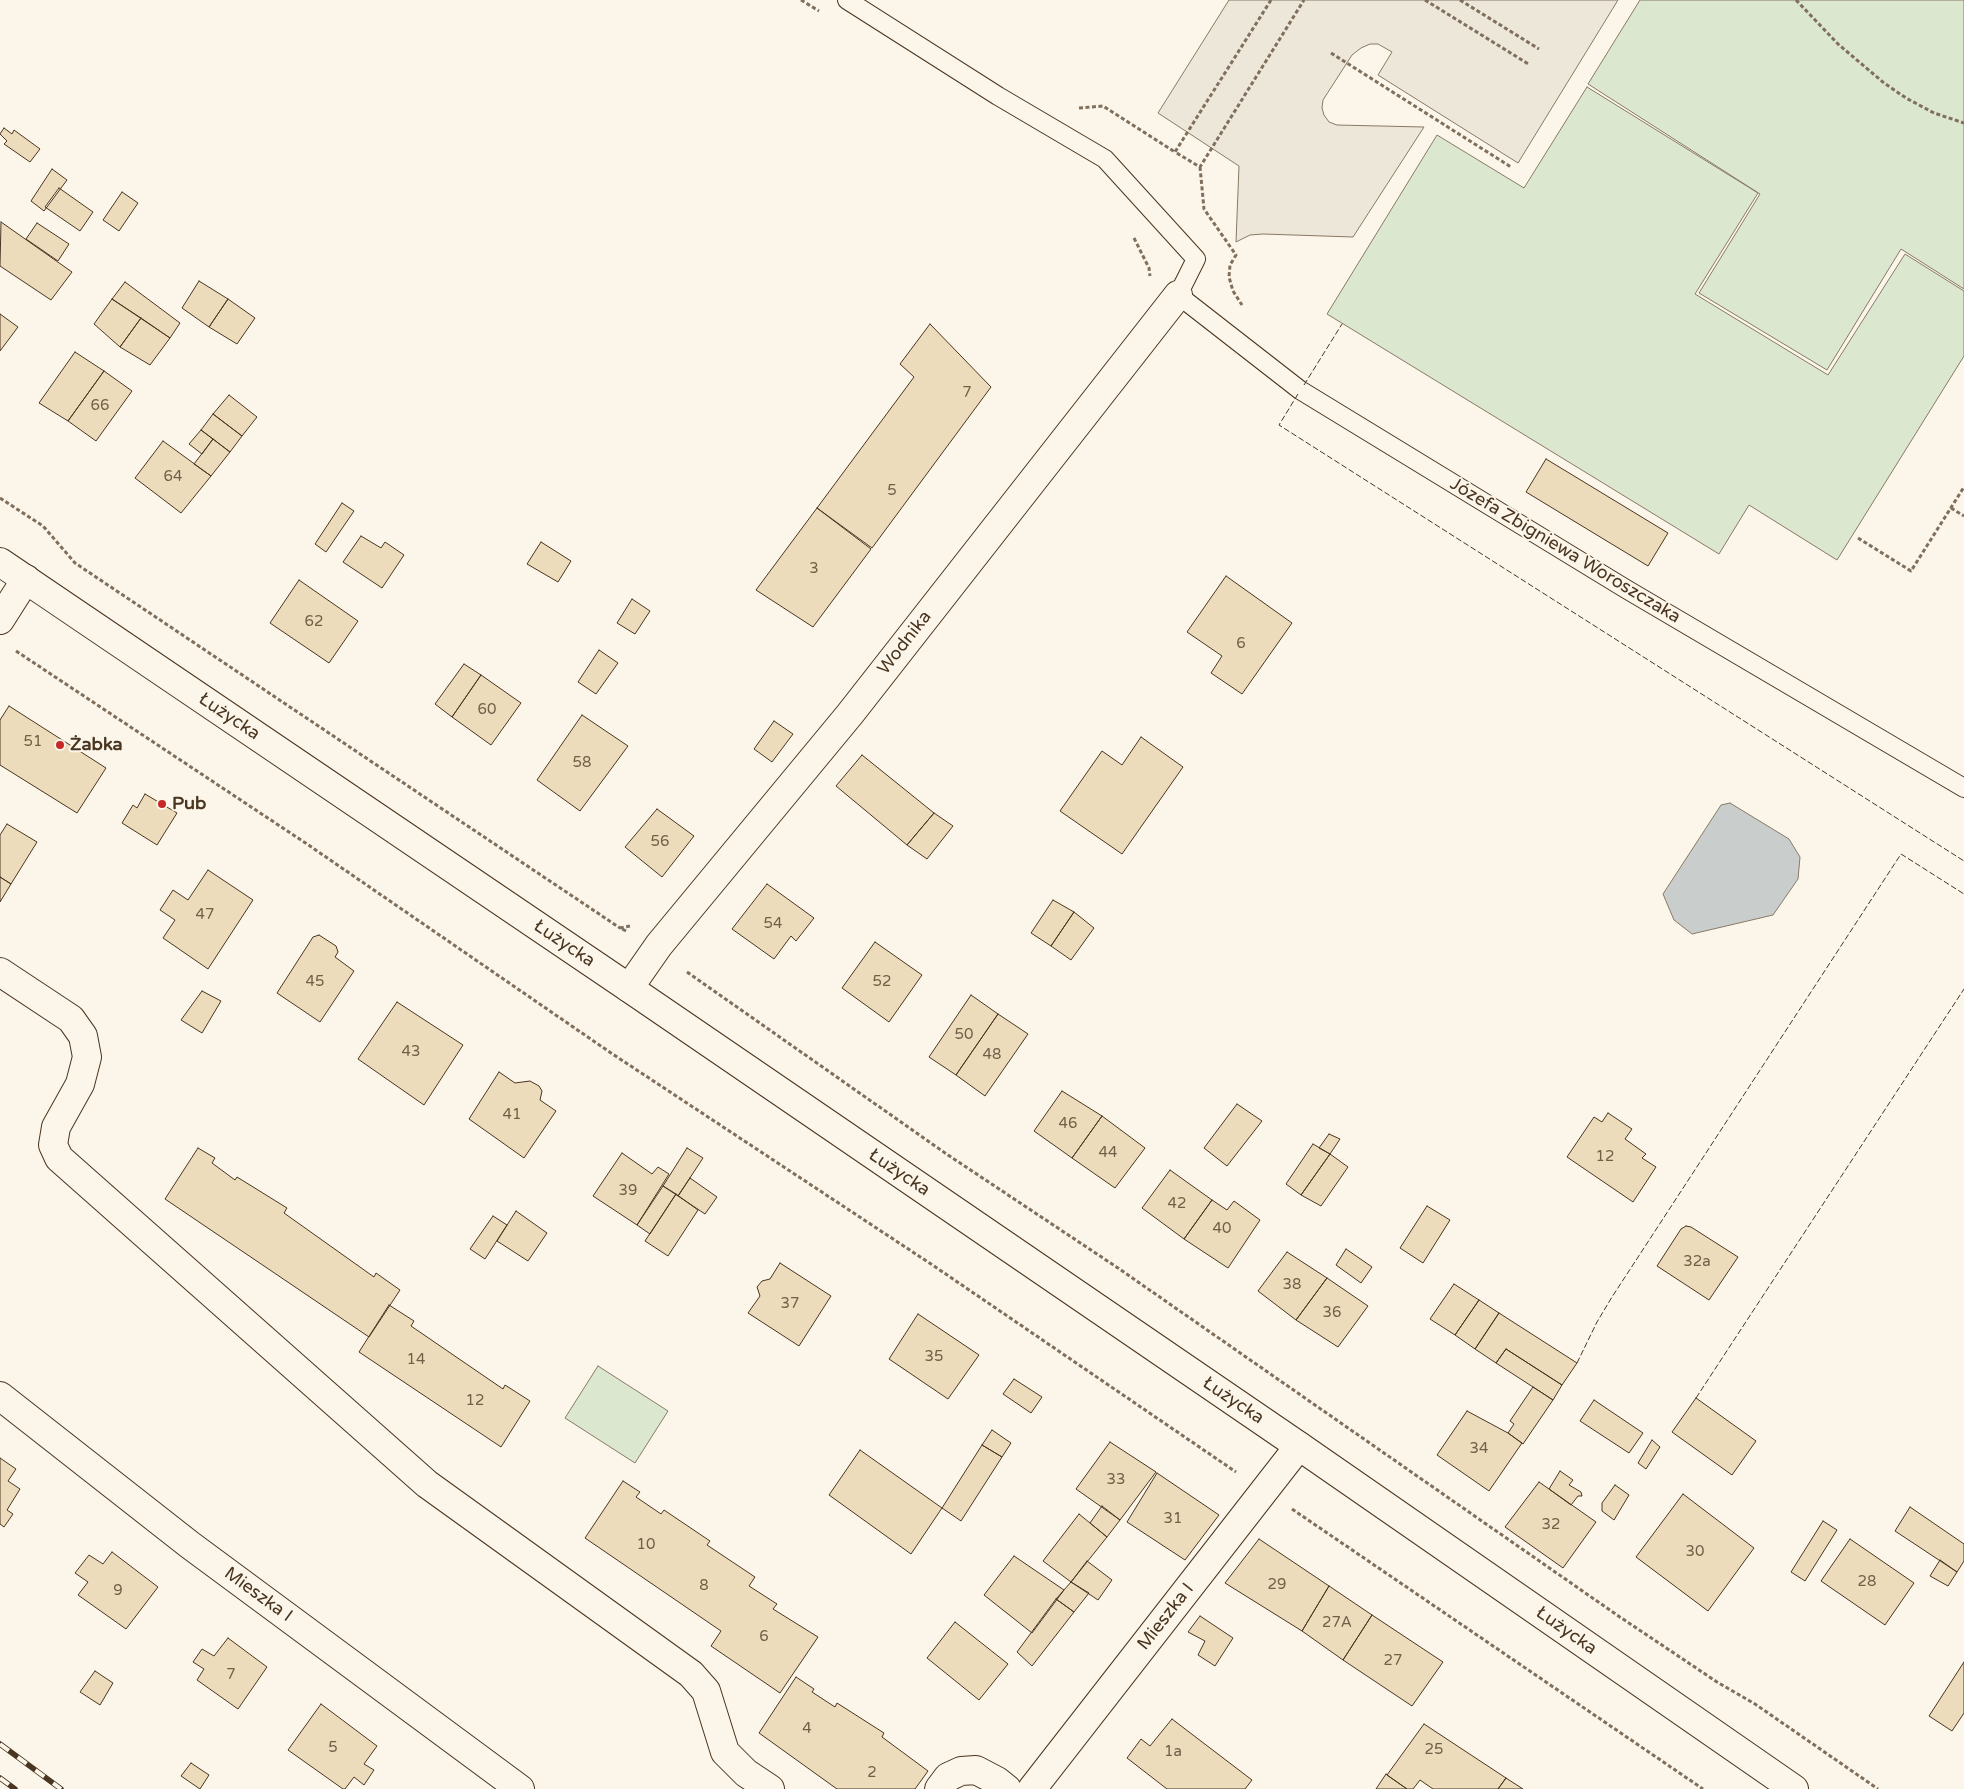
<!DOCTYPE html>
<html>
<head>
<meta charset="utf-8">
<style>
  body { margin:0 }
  canvas { display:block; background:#fbf6e9 }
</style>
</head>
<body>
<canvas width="1964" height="1789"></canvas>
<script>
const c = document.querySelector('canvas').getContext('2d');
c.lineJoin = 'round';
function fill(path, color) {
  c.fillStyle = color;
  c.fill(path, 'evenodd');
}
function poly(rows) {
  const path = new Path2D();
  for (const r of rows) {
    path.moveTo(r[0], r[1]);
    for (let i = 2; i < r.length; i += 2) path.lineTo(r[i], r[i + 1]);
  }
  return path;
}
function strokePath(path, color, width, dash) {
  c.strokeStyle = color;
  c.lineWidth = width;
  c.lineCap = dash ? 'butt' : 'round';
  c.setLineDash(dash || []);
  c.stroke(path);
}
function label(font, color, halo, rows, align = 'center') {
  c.font = font + ' "Varela Round",sans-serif';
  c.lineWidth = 4;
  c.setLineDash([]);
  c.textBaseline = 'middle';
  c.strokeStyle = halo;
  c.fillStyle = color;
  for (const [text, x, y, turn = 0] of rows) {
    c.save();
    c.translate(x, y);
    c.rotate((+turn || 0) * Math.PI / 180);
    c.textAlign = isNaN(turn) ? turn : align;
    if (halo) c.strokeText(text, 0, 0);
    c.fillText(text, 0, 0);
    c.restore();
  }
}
const green = poly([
  [1640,0,1964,0,1964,289,1901,249,1827,370,1699,293,1760,194,1588,84,1640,0],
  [1587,87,1758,193,1695,294,1828,375,1905,254,1964,291,1964,356,1837,560,1749,505,1719,554,1327,314,1437,135,1524,188,1587,87],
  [598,1366,668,1411,635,1463,565,1418,598,1366]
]);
fill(green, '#dce7d0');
strokePath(green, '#887966', 1);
const parking = poly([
  [1229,0,1618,0,1518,163,1378,75,1392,52,1378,44,1370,44,1361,48,1352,55,1323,100,1322,108,1324,115,1329,122,1337,125,1424,127,1353,237,1263,234,1250,235,1236,242,1239,166,1158,113,1229,0]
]);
fill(parking, '#ede7d9');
strokePath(parking, '#887966', 1);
const water = poly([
  [1730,803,1789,839,1800,857,1798,879,1773,915,1692,934,1674,920,1663,894,1721,805,1730,803]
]);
fill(water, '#c9cecd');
strokePath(water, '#887966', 1);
const building = poly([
  [4,128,12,134,14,130,40,149,30,162,4,144,7,141,0,134,4,128],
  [52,169,67,180,44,211,31,201,52,169],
  [59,188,93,212,80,231,45,207,59,188],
  [122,192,138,203,119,231,103,220,122,192],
  [1,222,72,272,51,300,0,266,1,222],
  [37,223,69,244,58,261,26,239,37,223],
  [199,281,228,299,209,327,182,308,199,281],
  [125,282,180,323,170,338,112,299,125,282],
  [112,299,141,318,120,347,94,324,112,299],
  [228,299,255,318,237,344,209,327,228,299],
  [0,314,18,327,0,351,0,314],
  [141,318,170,338,150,365,120,347,141,318],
  [930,324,991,387,872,548,817,508,914,377,900,364,930,324],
  [75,352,104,371,68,421,39,403,75,352],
  [104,371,132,391,96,441,68,421,104,371],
  [229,395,257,417,242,436,213,414,229,395],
  [213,414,242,436,230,452,201,430,213,414],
  [201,430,213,439,202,454,189,444,201,430],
  [213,439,230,452,211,476,194,464,213,439],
  [163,441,211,476,181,513,135,478,163,441],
  [1546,459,1668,533,1648,566,1526,492,1546,459],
  [342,503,354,511,326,552,315,544,342,503],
  [817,508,871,549,813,627,756,590,817,508],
  [361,536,381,548,385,542,404,555,382,588,343,562,361,536],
  [541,542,571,561,558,582,527,564,541,542],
  [1226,576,1292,623,1242,694,1211,673,1222,656,1187,632,1226,576],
  [299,580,358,621,329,663,270,623,299,580],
  [632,599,650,611,635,634,617,623,632,599],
  [599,650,618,663,596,694,578,682,599,650],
  [464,664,481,675,452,717,435,704,464,664],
  [481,675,521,703,491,745,452,717,481,675],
  [9,706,106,768,77,813,0,765,0,720,9,706],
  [582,715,628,746,580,811,537,780,582,715],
  [774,721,793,734,772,762,754,749,774,721],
  [1141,737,1183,767,1122,854,1060,811,1102,751,1122,765,1141,737],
  [862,755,934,813,907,845,836,786,862,755],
  [145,794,177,813,157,845,122,823,133,805,137,808,145,794],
  [657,809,694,836,662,877,625,847,657,809],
  [934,813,953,826,927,859,907,845,934,813],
  [7,824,37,842,11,884,0,877,0,835,7,824],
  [208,870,253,900,208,969,163,938,175,920,160,910,173,890,188,900,208,870],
  [0,877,11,884,0,902,0,877],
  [767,884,814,918,796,941,791,936,774,959,732,929,767,884],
  [1053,900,1074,912,1051,946,1031,933,1053,900],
  [1074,912,1094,928,1071,960,1051,946,1074,912],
  [319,935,336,946,338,952,335,957,354,971,320,1022,277,993,313,937,319,935],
  [875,942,922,975,889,1022,842,988,875,942],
  [202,991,221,1001,202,1033,181,1020,202,991],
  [971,995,998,1014,956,1075,929,1057,971,995],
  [397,1002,463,1045,424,1105,358,1059,397,1002],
  [998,1014,1028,1034,985,1096,956,1075,998,1014],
  [499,1072,515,1083,530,1081,539,1086,542,1091,540,1100,556,1111,524,1158,469,1119,499,1072],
  [1062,1091,1102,1116,1072,1158,1034,1131,1062,1091],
  [1237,1104,1262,1121,1227,1166,1204,1148,1237,1104],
  [1608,1113,1632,1129,1625,1139,1646,1154,1642,1158,1656,1167,1633,1202,1567,1157,1594,1117,1602,1122,1608,1113],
  [1102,1116,1145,1148,1115,1188,1072,1158,1102,1116],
  [1329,1134,1340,1139,1330,1154,1319,1148,1329,1134],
  [1313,1144,1330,1154,1301,1195,1286,1184,1313,1144],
  [198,1148,215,1158,212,1163,235,1180,237,1177,287,1208,284,1213,374,1277,376,1273,400,1290,369,1337,165,1199,198,1148],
  [687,1148,703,1158,678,1196,663,1186,687,1148],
  [622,1153,652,1174,658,1167,669,1174,637,1225,593,1196,622,1153],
  [1330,1154,1348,1167,1321,1206,1301,1195,1330,1154],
  [1170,1170,1212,1200,1184,1239,1142,1208,1170,1170],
  [690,1178,717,1197,705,1214,678,1196,690,1178],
  [663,1186,676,1194,650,1234,637,1225,663,1186],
  [676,1194,698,1210,668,1256,645,1241,676,1194],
  [1212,1200,1227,1210,1234,1201,1260,1220,1228,1268,1184,1239,1212,1200],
  [1427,1206,1450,1220,1423,1263,1400,1248,1427,1206],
  [516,1211,547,1233,528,1261,497,1241,516,1211],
  [493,1216,507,1225,485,1259,470,1249,493,1216],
  [1686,1226,1691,1227,1738,1257,1709,1300,1657,1266,1681,1229,1686,1226],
  [1346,1249,1372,1267,1361,1283,1336,1265,1346,1249],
  [1287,1252,1327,1278,1296,1320,1258,1291,1287,1252],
  [780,1263,831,1296,799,1346,748,1313,760,1296,757,1287,762,1281,770,1279,780,1263],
  [1327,1278,1368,1306,1338,1347,1296,1320,1327,1278],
  [1454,1284,1479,1300,1455,1335,1430,1319,1454,1284],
  [1479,1300,1499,1313,1475,1349,1455,1335,1479,1300],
  [389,1305,414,1321,411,1326,503,1389,505,1385,530,1401,501,1447,359,1352,389,1305],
  [1499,1313,1577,1363,1562,1385,1506,1349,1496,1363,1475,1349,1499,1313],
  [918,1314,979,1355,948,1399,889,1359,918,1314],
  [1506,1349,1562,1385,1553,1400,1496,1363,1506,1349],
  [1014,1379,1042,1397,1031,1413,1003,1394,1014,1379],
  [1533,1387,1553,1400,1523,1444,1508,1433,1514,1424,1510,1421,1533,1387],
  [1696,1398,1756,1441,1732,1475,1672,1432,1696,1398],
  [1594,1400,1643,1433,1629,1453,1580,1421,1594,1400],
  [1467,1411,1508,1433,1522,1443,1489,1491,1437,1455,1467,1411],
  [992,1430,1011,1443,1002,1457,982,1445,992,1430],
  [1652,1440,1660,1447,1646,1469,1638,1463,1652,1440],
  [1110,1442,1156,1472,1120,1520,1076,1489,1110,1442],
  [982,1445,1002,1457,961,1521,942,1508,982,1445],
  [860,1450,942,1508,911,1554,829,1495,860,1450],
  [0,1458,16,1469,8,1481,20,1489,7,1510,13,1514,4,1527,0,1524,0,1458],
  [1560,1471,1573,1480,1569,1485,1581,1492,1582,1496,1578,1496,1571,1505,1549,1489,1560,1471],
  [1157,1473,1219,1515,1185,1560,1127,1522,1157,1473],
  [623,1481,640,1492,636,1497,661,1514,664,1510,710,1541,707,1545,755,1577,749,1586,777,1604,773,1609,818,1637,780,1693,711,1646,721,1631,585,1538,623,1481],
  [1539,1482,1596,1522,1563,1568,1505,1527,1539,1482],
  [1615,1485,1629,1495,1614,1520,1602,1511,1602,1503,1615,1485],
  [1683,1494,1754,1548,1708,1611,1636,1557,1683,1494],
  [1102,1506,1120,1520,1107,1537,1090,1523,1102,1506],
  [1910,1507,1964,1544,1964,1561,1957,1572,1895,1531,1910,1507],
  [1079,1514,1107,1537,1071,1582,1043,1561,1079,1514],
  [1823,1521,1837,1530,1805,1581,1791,1572,1823,1521],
  [1259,1539,1329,1586,1302,1631,1225,1583,1259,1539],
  [1850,1539,1914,1583,1885,1625,1821,1581,1850,1539],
  [112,1552,158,1587,126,1629,78,1595,88,1582,75,1573,89,1555,103,1564,112,1552],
  [1014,1556,1064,1590,1032,1633,984,1595,1014,1556],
  [1940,1560,1957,1572,1948,1586,1930,1576,1940,1560],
  [1087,1561,1112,1580,1098,1600,1071,1582,1087,1561],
  [1071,1582,1089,1593,1074,1612,1056,1599,1071,1582],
  [1329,1586,1372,1615,1343,1660,1302,1631,1329,1586],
  [1056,1599,1074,1612,1032,1666,1017,1652,1056,1599],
  [1372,1615,1443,1662,1412,1706,1343,1660,1372,1615],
  [1200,1616,1233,1638,1215,1666,1198,1655,1205,1641,1188,1632,1200,1616],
  [955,1622,1008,1664,979,1700,927,1658,955,1622],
  [228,1638,267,1667,238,1709,197,1680,204,1669,193,1662,202,1649,214,1656,228,1638],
  [1964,1662,1964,1713,1952,1731,1929,1716,1964,1662],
  [95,1671,113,1683,100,1705,80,1692,95,1671],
  [796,1677,814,1689,812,1692,835,1707,837,1703,884,1733,882,1737,928,1771,915,1789,837,1789,759,1733,796,1677],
  [321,1704,377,1746,364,1764,374,1770,364,1785,354,1777,345,1789,343,1789,288,1750,321,1704],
  [1172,1719,1252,1780,1245,1789,1167,1789,1127,1758,1141,1739,1150,1746,1172,1719],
  [1424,1724,1506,1778,1498,1789,1433,1789,1420,1780,1413,1789,1407,1789,1387,1775,1424,1724],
  [191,1763,209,1775,200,1789,181,1776,191,1763],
  [1386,1774,1387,1775,1407,1789,1376,1789,1386,1774],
  [1506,1778,1523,1789,1498,1789,1506,1778]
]);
fill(building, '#ecdcbc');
strokePath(building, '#4a3520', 1);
const service = poly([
  [847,0,998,96,1105,159,1196,259,1178,295,1300,390,1626,589,1964,788]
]);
const minor = poly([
  [0,620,26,579],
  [0,972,71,1019,83,1036,87,1057,80,1084,56,1127,53,1145,59,1158,427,1484,691,1674,706,1691,725,1752,746,1773,770,1789],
  [629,988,659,945,850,714,1178,295],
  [0,1396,190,1545,520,1789],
  [939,1789,948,1777,961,1771,976,1770,997,1781,1007,1789],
  [1032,1789,1299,1446]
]);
const tertiary = poly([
  [0,562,629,988,1299,1446,1794,1789]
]);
strokePath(service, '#4a3520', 20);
strokePath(minor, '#4a3520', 30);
strokePath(tertiary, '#4a3520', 30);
strokePath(poly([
  [801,0,819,11],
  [1271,0,1175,152,1200,167,1304,0],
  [1425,0,1530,65],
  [1460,0,1539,49],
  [1796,0,1838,44,1884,83,1906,98,1934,113,1964,123],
  [1331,53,1511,167],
  [1079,108,1103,106,1175,152],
  [1200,167,1204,209,1236,255,1230,265,1229,277,1233,291,1242,305],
  [1134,238,1149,268,1150,276],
  [0,498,43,526,75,563,620,928],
  [1951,508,1964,516],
  [1858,538,1911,571,1964,487],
  [16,651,307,844,611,1053,934,1266,1236,1472],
  [626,931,620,928,630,926],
  [687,972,948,1155,1118,1268,1617,1615,1717,1682,1755,1704,1878,1789],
  [1292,1509,1703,1789]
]), '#7f6f5c', 3, [4, 2.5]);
strokePath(service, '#fbf6e9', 18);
strokePath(minor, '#fbf6e9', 28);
strokePath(tertiary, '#fbf6e9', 28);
const rail = poly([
  [0,1744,61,1789],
  [0,1778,15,1789]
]);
strokePath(rail, '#4a3520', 5.5);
strokePath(rail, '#fbf6e9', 4, [11]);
strokePath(poly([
  [1304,385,1342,324],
  [1298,394,1279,425,1964,861],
  [1577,1363,1597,1322,1612,1297,1901,854,1964,894],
  [1696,1398,1964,989]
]), '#4a3520', 1, [6, 2.5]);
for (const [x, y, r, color] of [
  [60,745,5,"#c62828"],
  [162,804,5,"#c62828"]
]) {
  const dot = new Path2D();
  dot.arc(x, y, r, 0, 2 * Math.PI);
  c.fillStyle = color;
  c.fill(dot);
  strokePath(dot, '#fbf6e9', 2);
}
label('15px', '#725f47', null, [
  ["7",967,393],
  ["66",100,406],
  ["64",173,477],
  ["5",892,491],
  ["3",814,569],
  ["62",314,622],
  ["6",1241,644],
  ["60",487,710],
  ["51",33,742],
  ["58",582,763],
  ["56",660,842],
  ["47",205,915],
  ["54",773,924],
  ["45",315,982],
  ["52",882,982],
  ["50",964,1035],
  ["43",411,1052],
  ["48",992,1055],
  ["41",512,1115],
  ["46",1068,1124],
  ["44",1108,1153],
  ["12",1605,1157],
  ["39",628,1191],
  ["42",1177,1204],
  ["40",1222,1229],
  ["32a",1697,1262],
  ["38",1292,1285],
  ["37",790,1304],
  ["36",1332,1313],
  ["35",934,1357],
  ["14",416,1360],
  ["12",475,1401],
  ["34",1479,1449],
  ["33",1116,1480],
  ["31",1173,1519],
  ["32",1551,1525],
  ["10",646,1545],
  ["30",1695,1552],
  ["28",1867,1582],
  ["29",1277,1585],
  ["8",704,1586],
  ["9",118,1591],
  ["27A",1337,1623],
  ["6",764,1637],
  ["27",1393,1661],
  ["7",231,1675],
  ["4",807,1729],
  ["5",333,1748],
  ["25",1434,1750],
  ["1a",1173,1752],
  ["2",872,1773]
]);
label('18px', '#4a3520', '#fbf6e9', [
  ["Józefa Zbigniewa Woroszczaka",1565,551,31],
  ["Wodnika",905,643,-52],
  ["Łużycka",229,717,34],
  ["Łużycka",564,944,34],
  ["Łużycka",899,1173,34],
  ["Łużycka",1233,1401,34],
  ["Mieszka I",258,1595,36],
  ["Mieszka I",1166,1617,-52],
  ["Łużycka",1566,1631,35]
]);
label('bold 18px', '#4a3520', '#fbf6e9', [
  ["Żabka",70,745],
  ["Pub",172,804]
], 'left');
</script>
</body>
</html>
